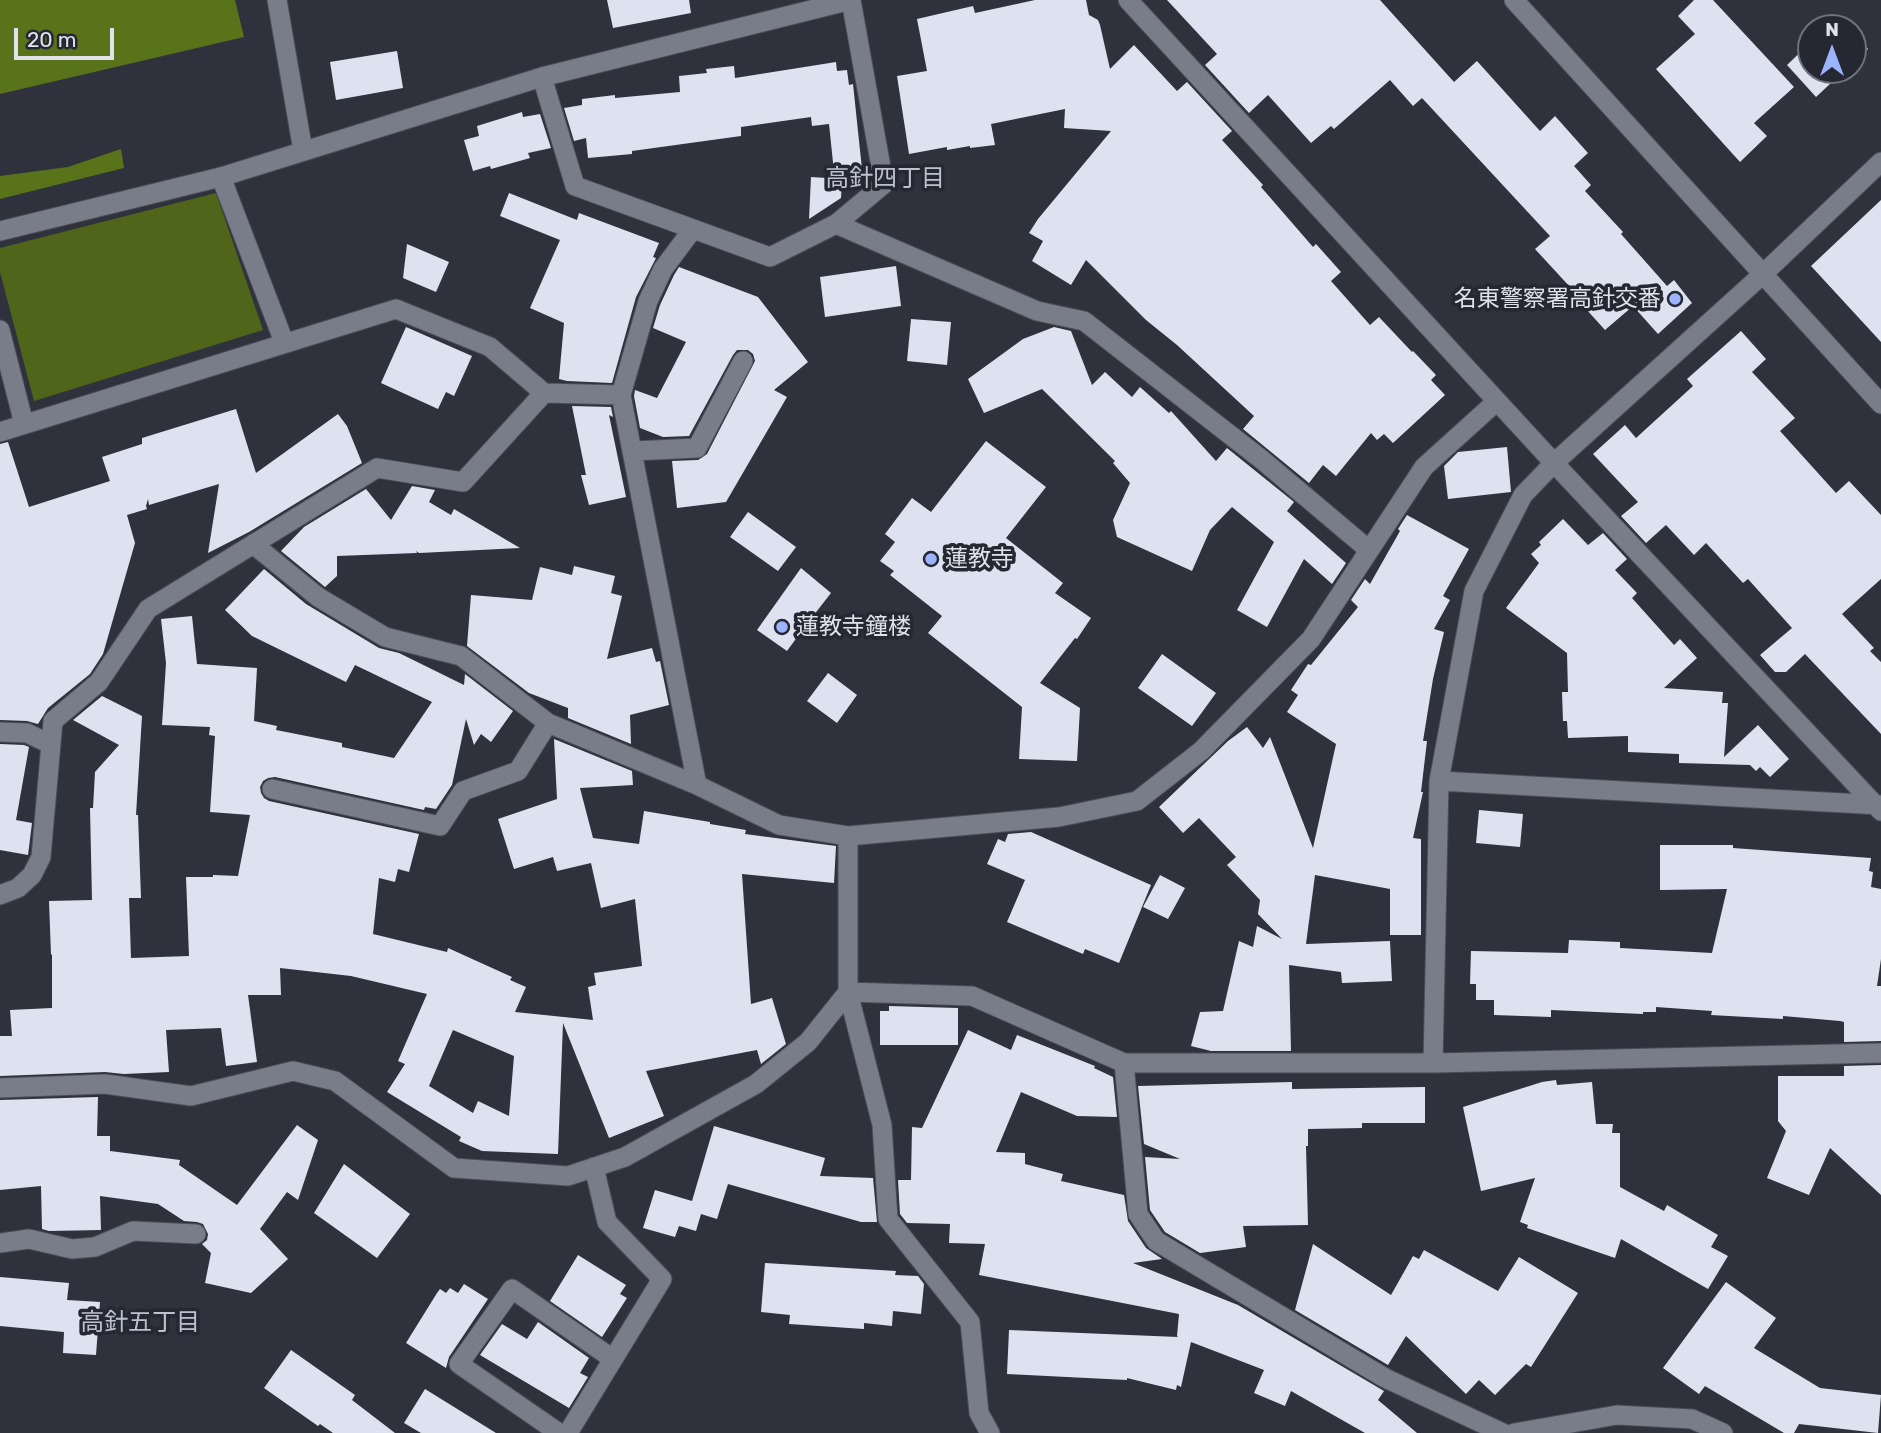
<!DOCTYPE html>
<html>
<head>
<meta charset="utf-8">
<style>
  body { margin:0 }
  #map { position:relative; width:1881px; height:1433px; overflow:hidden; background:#2f323c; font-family:Rubik,sans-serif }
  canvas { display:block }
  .north { position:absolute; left:1797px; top:14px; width:70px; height:70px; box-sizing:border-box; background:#252832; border:2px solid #70727b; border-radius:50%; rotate:0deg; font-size:19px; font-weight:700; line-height:28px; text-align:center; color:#e0e2e9 }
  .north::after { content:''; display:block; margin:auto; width:24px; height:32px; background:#9cb4fd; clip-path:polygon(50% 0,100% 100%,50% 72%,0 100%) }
  .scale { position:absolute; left:14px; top:28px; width:100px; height:32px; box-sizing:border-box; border:4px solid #e0e2e9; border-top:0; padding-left:9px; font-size:21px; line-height:24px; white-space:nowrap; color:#e0e2e9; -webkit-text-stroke:5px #252832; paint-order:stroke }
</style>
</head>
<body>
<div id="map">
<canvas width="1881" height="1433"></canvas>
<div class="north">N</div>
<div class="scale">20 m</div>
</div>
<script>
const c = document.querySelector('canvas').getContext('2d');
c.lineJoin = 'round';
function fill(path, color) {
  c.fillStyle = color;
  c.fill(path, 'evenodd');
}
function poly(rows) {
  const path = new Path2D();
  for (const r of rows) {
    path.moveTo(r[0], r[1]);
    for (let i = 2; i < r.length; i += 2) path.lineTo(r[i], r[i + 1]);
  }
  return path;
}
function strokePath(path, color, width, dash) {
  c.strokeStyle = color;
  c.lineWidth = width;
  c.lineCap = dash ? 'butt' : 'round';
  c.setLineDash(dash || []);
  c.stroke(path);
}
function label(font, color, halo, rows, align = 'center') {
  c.font = font + ' Rubik,"Noto Sans JP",sans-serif';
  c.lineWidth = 7;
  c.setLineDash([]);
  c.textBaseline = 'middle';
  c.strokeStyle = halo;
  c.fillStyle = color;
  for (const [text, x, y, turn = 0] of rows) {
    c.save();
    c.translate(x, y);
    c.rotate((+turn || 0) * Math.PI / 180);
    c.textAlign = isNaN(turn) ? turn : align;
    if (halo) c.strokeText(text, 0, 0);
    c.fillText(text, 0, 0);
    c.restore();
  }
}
fill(poly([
  [216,193,263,330,34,401,0,272,0,248]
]), '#4f661a');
fill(poly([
  [0,0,235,0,244,37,0,94],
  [121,149,124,168,0,199,0,176,68,167]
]), '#59731a');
fill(poly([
  [607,0,689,0,691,13,613,28],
  [1035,0,1086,0,1089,15,1098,20,1100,25,1110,69,1134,45,1177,91,1187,82,1232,131,1222,140,1263,185,1261,187,1313,247,1316,244,1341,272,1331,281,1370,325,1379,317,1412,352,1413,351,1436,375,1431,380,1445,395,1393,443,1384,434,1377,440,1371,433,1336,476,1323,465,1309,483,1243,429,1254,416,1177,345,1146,320,1086,260,1071,285,1032,261,1043,241,1029,233,1038,219,1111,131,1064,128,1065,109,991,124,995,145,970,148,970,146,947,150,947,147,909,154,897,76,927,71,917,19,973,6,975,13],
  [1167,0,1380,0,1454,82,1477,61,1540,131,1555,116,1588,153,1574,166,1591,185,1585,191,1623,232,1621,234,1667,286,1674,280,1692,303,1658,334,1633,306,1605,330,1568,289,1570,287,1535,249,1550,236,1422,98,1413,106,1390,80,1334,129,1331,126,1311,143,1268,95,1249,113,1205,65,1217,54],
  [1694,0,1713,0,1794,87,1754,123,1767,136,1740,162,1656,69,1695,34,1678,16],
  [1838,17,1849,28,1826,28],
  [1853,33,1868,49,1853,63],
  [1811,42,1811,70,1845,70,1816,97,1787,65],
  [397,51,403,88,336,100,330,62],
  [836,62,837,71,847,70,849,85,853,84,862,169,834,172,829,124,812,126,811,117,741,127,741,136,632,151,632,154,588,158,586,138,574,141,564,108,582,105,582,99,615,95,615,98,680,92,679,76,707,73,706,69,734,66,735,78],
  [522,112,523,117,540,114,551,148,528,153,530,158,491,169,490,166,473,171,464,140,479,136,477,126],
  [811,177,842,179,841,198,809,219],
  [509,193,577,220,579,213,659,243,653,257,656,258,636,297,612,383,567,381,559,379,564,323,530,308,560,240,500,216],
  [1881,200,1881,342,1811,266],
  [407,244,449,262,436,292,403,278],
  [896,266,901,306,825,317,820,277],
  [679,267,758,297,808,362,774,390,787,397,726,502,677,508,672,461,698,460,707,454,755,361,753,354,748,350,737,350,733,355,689,436,663,437,640,428,634,396,635,390,657,398,686,342,653,328,660,305,674,275],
  [911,319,951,322,947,365,907,361],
  [406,327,472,356,454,396,446,392,438,409,381,383],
  [1054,327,1071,331,1092,385,1105,372,1132,397,1140,387,1169,413,1171,411,1216,461,1227,448,1294,502,1287,511,1346,563,1332,584,1304,559,1267,627,1237,610,1274,542,1232,507,1210,530,1192,571,1117,537,1113,520,1130,483,1113,463,1115,461,1042,389,984,413,968,379,1023,339],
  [1741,331,1766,359,1752,372,1795,418,1780,431,1836,493,1849,481,1881,515,1881,579,1842,614,1874,648,1870,651,1881,662,1881,734,1805,654,1786,672,1775,672,1760,655,1792,628,1748,579,1743,583,1706,543,1694,555,1666,525,1646,543,1621,516,1638,502,1593,454,1625,425,1636,438,1693,386,1687,379],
  [572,406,611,407,613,417,609,415,626,497,589,505,581,475,586,475],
  [236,409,256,473,338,414,347,426,362,463,249,532,208,553,219,484,149,505,148,499,146,506,147,509,127,515,135,543,103,654,90,674,48,708,38,724,27,721,0,720,0,444,8,442,29,507,110,481,102,457,142,444,142,438],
  [986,441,1046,487,1006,538,1063,583,1055,593,1091,618,1077,639,1075,638,1040,683,1080,708,1077,761,1019,759,1022,707,928,633,942,616,890,575,894,571,880,561,895,542,885,534,912,498,931,512],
  [1507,447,1511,492,1448,499,1444,466,1458,452],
  [412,486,435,490,429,502,451,515,454,509,520,548,419,553,416,551,417,553,337,556,337,576,325,587,281,551,304,527,366,489,391,520],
  [748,512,796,547,778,571,730,537],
  [1407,515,1469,549,1443,596,1450,600,1434,629,1444,632,1433,679,1423,741,1427,741,1421,792,1423,792,1413,838,1421,839,1421,935,1390,935,1390,889,1315,875,1306,944,1390,941,1392,981,1342,983,1341,972,1289,965,1291,1051,1211,1051,1191,1046,1200,1012,1223,1011,1239,941,1253,947,1257,926,1282,939,1258,914,1260,900,1227,865,1236,857,1199,818,1183,833,1159,807,1228,741,1247,727,1263,748,1270,737,1313,848,1336,744,1287,712,1298,695,1291,690,1308,664,1311,665,1358,607,1351,600,1365,579,1370,584,1400,531,1398,529],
  [1563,519,1588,545,1603,533,1627,559,1615,570,1637,593,1632,598,1674,645,1680,639,1697,658,1664,688,1723,692,1722,703,1728,703,1724,757,1758,725,1789,759,1770,777,1760,767,1756,771,1750,765,1679,763,1679,754,1628,752,1628,736,1568,738,1567,721,1563,721,1562,692,1568,692,1567,653,1506,608,1539,563,1531,554,1541,545,1539,542],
  [574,566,615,576,611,593,622,596,607,659,652,648,656,662,660,661,669,705,630,715,631,744,568,718,568,708,529,693,467,646,471,595,532,600,540,567,572,575],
  [801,568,831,593,806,625,787,651,757,630],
  [264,569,306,604,379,648,399,653,464,685,465,674,513,711,491,742,481,734,474,745,466,719,452,785,436,809,425,807,424,810,275,777,268,778,263,781,260,787,261,793,264,798,269,801,419,834,409,872,398,869,395,882,379,878,373,934,447,952,448,948,512,977,510,980,526,987,515,1012,593,1020,588,987,596,985,594,973,642,966,635,899,601,908,591,863,557,871,553,857,514,869,498,819,557,799,554,739,632,771,633,785,580,788,593,838,639,844,644,811,710,822,710,824,746,830,745,834,836,846,834,883,742,874,751,1004,772,998,786,1044,761,1064,757,1050,646,1071,664,1116,609,1138,563,1023,558,1154,482,1151,459,1141,461,1137,387,1092,405,1064,398,1061,427,994,351,976,280,968,281,995,248,995,257,1062,226,1066,221,1028,166,1030,169,1072,124,1074,105,1072,0,1076,0,1036,12,1036,10,1010,52,1008,52,954,51,955,49,901,92,900,90,808,93,808,95,772,119,745,73,720,102,696,142,716,136,815,138,815,141,898,129,898,131,958,189,956,186,877,213,877,213,875,238,876,250,815,210,812,215,736,209,735,210,727,162,725,166,663,161,619,192,616,197,664,257,668,254,721,277,726,276,730,342,743,342,747,394,758,432,702,355,665,346,682,252,636,225,610],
  [453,1030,514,1056,509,1116,478,1101,473,1113,429,1086],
  [1162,654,1216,693,1192,726,1138,688],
  [828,673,857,695,837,723,807,701],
  [0,744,24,745,29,747,16,820,32,823,28,855,0,850],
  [1479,810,1523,814,1520,847,1476,843],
  [1031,832,1151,885,1119,963,1085,949,1083,954,1007,922,1025,880,987,864,998,839,1005,842,1008,834],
  [1660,845,1733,845,1733,848,1871,858,1869,871,1873,872,1871,887,1881,889,1881,959,1877,986,1881,986,1881,1041,1844,1042,1844,1022,1840,1021,1783,1016,1783,1019,1711,1015,1712,1011,1656,1007,1656,1012,1643,1012,1643,1014,1551,1010,1551,1017,1494,1015,1494,1000,1476,1000,1476,984,1470,984,1471,951,1568,953,1569,940,1620,942,1620,948,1712,953,1727,889,1660,890],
  [1160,875,1185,888,1168,919,1143,907],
  [889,1006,958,1008,958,1045,880,1045,880,1011,889,1011],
  [968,1030,1011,1050,1017,1035,1095,1066,1094,1068,1113,1077,1117,1117,1077,1116,1021,1092,996,1152,1025,1153,1025,1164,1063,1174,1061,1181,1124,1195,1128,1221,1146,1248,1162,1259,1133,1263,1238,1305,1384,1391,1378,1400,1417,1433,1365,1433,1291,1391,1285,1406,1254,1393,1264,1370,1191,1342,1181,1387,1177,1385,1176,1390,1127,1378,1127,1380,1007,1374,1009,1330,1178,1337,1177,1336,1179,1314,979,1275,985,1244,949,1243,950,1224,907,1223,900,1214,898,1180,911,1180,912,1127,922,1128],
  [1881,1065,1881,1195,1830,1148,1809,1195,1767,1178,1786,1131,1778,1121,1778,1076,1844,1076,1844,1066],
  [1556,1080,1557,1085,1592,1082,1596,1124,1613,1124,1612,1133,1620,1133,1620,1187,1664,1211,1667,1205,1718,1235,1711,1247,1728,1256,1708,1289,1621,1239,1615,1258,1527,1228,1528,1225,1520,1222,1535,1178,1481,1191,1463,1107,1542,1082],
  [1292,1082,1292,1089,1425,1087,1425,1123,1362,1123,1362,1128,1308,1129,1308,1146,1306,1146,1308,1225,1243,1226,1246,1247,1200,1253,1165,1232,1150,1210,1145,1157,1180,1159,1144,1144,1138,1086],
  [98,1097,97,1136,110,1136,110,1151,180,1160,179,1165,237,1205,297,1125,318,1140,298,1200,287,1192,260,1229,288,1259,251,1293,205,1283,211,1253,202,1244,207,1240,208,1234,203,1224,197,1222,184,1221,158,1204,100,1196,101,1230,49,1231,42,1229,41,1186,0,1190,0,1100],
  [714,1126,825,1158,820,1176,873,1178,877,1222,861,1222,728,1184,717,1219,701,1214,696,1231,679,1226,675,1237,643,1228,655,1190,692,1201],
  [344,1164,410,1214,377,1258,314,1213],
  [1313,1244,1391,1295,1413,1256,1419,1259,1424,1250,1498,1291,1519,1257,1578,1293,1531,1367,1526,1364,1495,1395,1479,1380,1466,1394,1406,1336,1388,1365,1295,1310],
  [578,1255,626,1285,620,1294,627,1298,602,1337,550,1301],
  [765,1263,896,1271,895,1275,918,1276,924,1284,921,1314,893,1311,892,1326,864,1323,864,1329,789,1324,790,1315,761,1312],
  [0,1277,69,1283,67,1300,100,1302,96,1355,63,1353,64,1332,0,1326],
  [1726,1282,1776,1318,1754,1348,1820,1388,1881,1395,1878,1433,1799,1424,1794,1433,1784,1433,1705,1386,1699,1394,1663,1368],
  [464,1284,488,1299,449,1357,446,1368,406,1343,437,1293,440,1289,446,1293,450,1288,458,1293],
  [538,1322,589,1358,580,1373,588,1377,569,1408,480,1355,502,1324,527,1339],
  [291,1350,355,1395,352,1400,395,1433,333,1433,320,1424,318,1426,264,1388],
  [425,1389,496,1433,421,1433,404,1423]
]), '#dee2f0');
const minor = poly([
  [277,0,303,151],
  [1128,0,1554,463,1881,811],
  [542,77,575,186,770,257,836,224,884,184,851,0],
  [221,177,284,342],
  [836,224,1037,311,1084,321,1261,459,1369,550],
  [693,229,663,269,648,301,621,395,697,785,779,825,848,836,1059,817,1137,801,1201,751,1311,639,1424,467,1497,401],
  [0,330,24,424],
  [0,432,396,309,490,347,544,393],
  [633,451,697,448,743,361],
  [253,544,318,597,385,637,461,656,548,723,697,785],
  [0,732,27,733,50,744],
  [1439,781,1881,805],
  [272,789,440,826,463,791,518,771,548,723],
  [0,895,18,888,32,875,41,857,53,721,99,682,148,609,377,468,463,482,544,393,621,395],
  [1124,1063,1138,1214,1156,1241,1385,1378,1503,1433],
  [1433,1063,1439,781,1474,591,1523,495,1554,463,1763,274,1881,162],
  [0,1088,105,1084,191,1096,293,1071,335,1081,454,1168,568,1176,625,1157,756,1084,808,1042,848,992,848,836],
  [0,1243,29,1239,72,1249,95,1247,133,1231,196,1234],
  [559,1433,459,1364,512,1289,613,1359],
  [568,1433,662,1279,607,1222,594,1167],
  [990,1433,979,1413,970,1322,888,1219,882,1125,848,992,972,996,1124,1063,1433,1063,1881,1053],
  [1514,1433,1617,1415,1692,1419,1723,1433]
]);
const tertiary = poly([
  [1514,0,1881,404],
  [0,231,221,177,542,77,851,0]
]);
strokePath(minor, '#4b4d56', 21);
strokePath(tertiary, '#4b4d56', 21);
strokePath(minor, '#797c89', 19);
strokePath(tertiary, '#797c89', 19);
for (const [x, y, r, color] of [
  [1675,299,7,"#9cb4fd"],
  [931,559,7,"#9cb4fd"],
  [782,627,7,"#9cb4fd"]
]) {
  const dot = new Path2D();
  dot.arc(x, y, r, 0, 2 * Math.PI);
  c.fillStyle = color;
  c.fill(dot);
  strokePath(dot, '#252832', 2.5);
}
label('23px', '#e0e2e9', '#252832', [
  ["名東警察署高針交番",1661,299,"right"],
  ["蓮教寺",945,559],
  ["蓮教寺鐘楼",796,627]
], 'left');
label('24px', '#bdc1cf', '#252832', [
  ["高針四丁目",885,179],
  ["高針五丁目",140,1323]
]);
</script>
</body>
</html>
